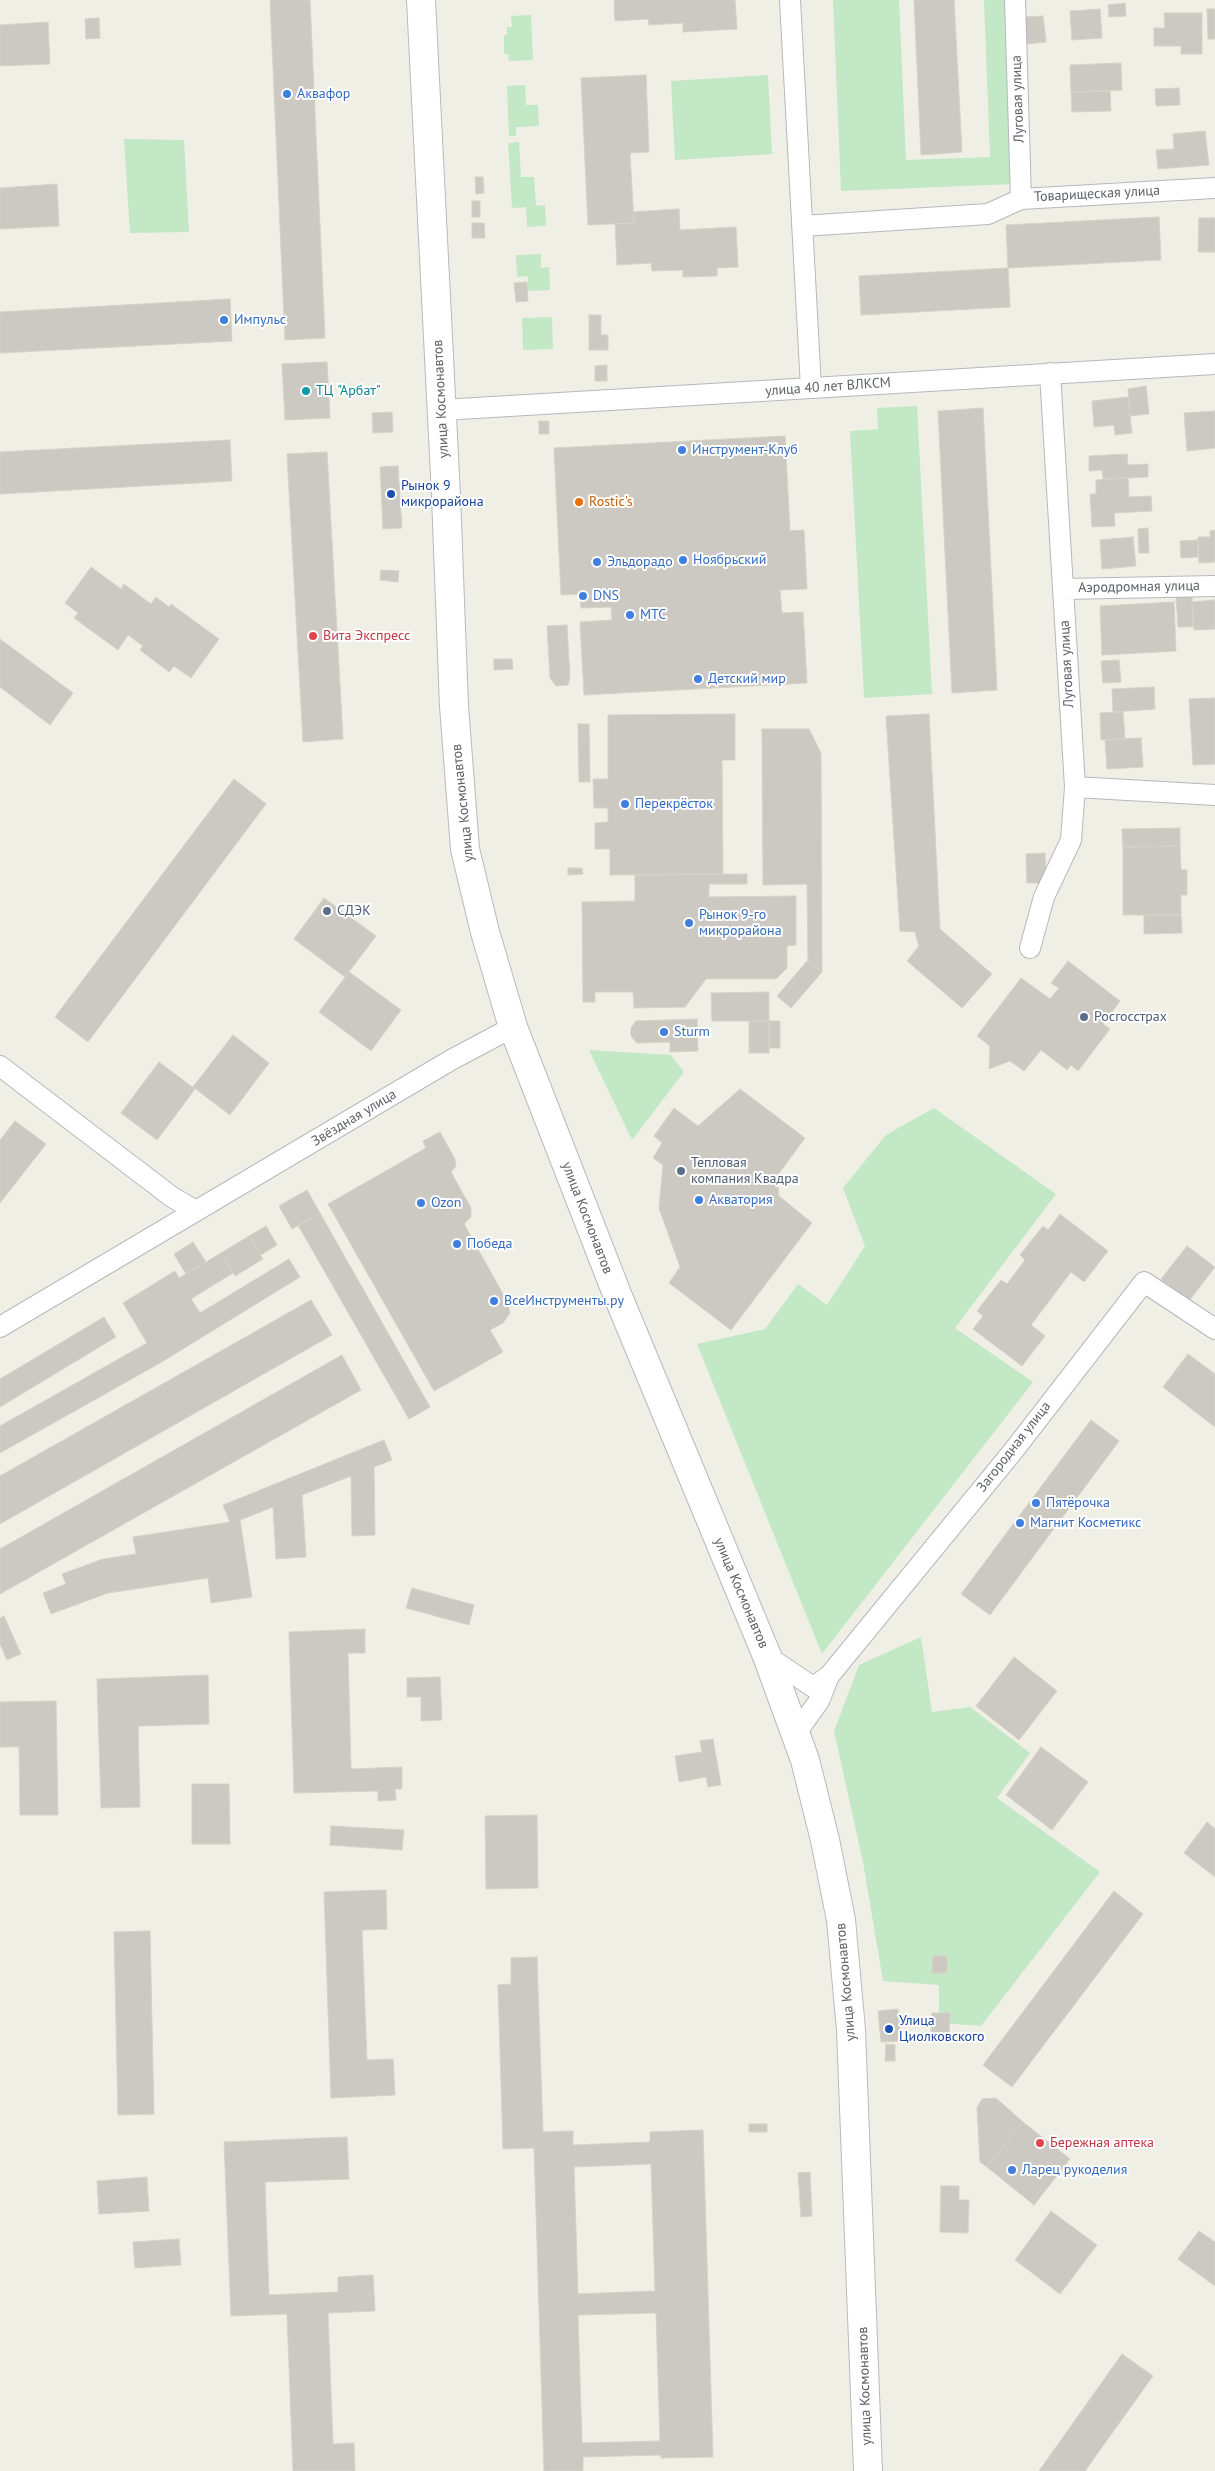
<!DOCTYPE html>
<html>
<head>
<meta charset="utf-8">
<style>
  body { margin:0 }
  canvas { display:block; background:#f0efe6 }
</style>
</head>
<body>
<canvas width="1215" height="2471"></canvas>
<script>
const c = document.querySelector('canvas').getContext('2d');
c.lineJoin = 'round';
function fill(path, color) {
  c.fillStyle = color;
  c.fill(path, 'evenodd');
}
function poly(rows) {
  const path = new Path2D();
  for (const r of rows) {
    path.moveTo(r[0], r[1]);
    for (let i = 2; i < r.length; i += 2) path.lineTo(r[i], r[i + 1]);
  }
  return path;
}
function strokePath(path, color, width, dash) {
  c.strokeStyle = color;
  c.lineWidth = width;
  c.lineCap = dash ? 'butt' : 'round';
  c.setLineDash(dash || []);
  c.stroke(path);
}
function label(font, color, halo, rows, align = 'center') {
  c.font = font + ' "PT Sans",sans-serif';
  c.lineWidth = 4;
  c.setLineDash([]);
  c.textBaseline = 'middle';
  c.strokeStyle = halo;
  c.fillStyle = color;
  for (const [text, x, y, turn = 0] of rows) {
    c.save();
    c.translate(x, y);
    c.rotate((+turn || 0) * Math.PI / 180);
    c.textAlign = isNaN(turn) ? turn : align;
    if (halo) c.strokeText(text, 0, 0);
    c.fillText(text, 0, 0);
    c.restore();
  }
}
fill(poly([
  [833,0,899,0,906,160,990,157,984,0,1007,0,1015,184,841,191],
  [531,15,533,60,509,61,508,54,504,54,504,35,507,35,507,27,512,27,511,16],
  [768,75,772,154,675,160,671,81],
  [525,85,526,105,538,105,539,126,516,127,516,136,509,136,507,86],
  [124,139,184,140,189,232,130,233],
  [519,142,521,177,534,177,536,206,545,205,546,226,527,227,526,207,512,208,508,143],
  [541,254,541,268,549,267,550,290,528,291,528,276,517,277,516,255],
  [552,317,553,349,523,350,522,318],
  [917,406,932,694,864,698,850,431,878,429,877,408],
  [589,1050,671,1055,684,1072,632,1140],
  [934,1108,1056,1194,955,1328,1033,1382,822,1654,697,1344,765,1329,798,1284,827,1305,865,1246,843,1188,886,1135],
  [921,1637,932,1712,970,1707,1030,1753,997,1798,1100,1872,981,2026,939,2023,939,1985,883,1981,863,1862,834,1731,859,1665]
]), '#c2e8c5');
const building = poly([
  [270,0,310,0,325,338,285,340,270,0],
  [614,0,735,0,737,29,683,32,683,23,649,25,648,19,615,21,614,0],
  [914,0,954,0,962,152,921,155,914,0],
  [1125,3,1126,16,1109,17,1108,5,1125,3],
  [1100,9,1102,38,1072,40,1070,11,1100,9],
  [1207,9,1215,9,1215,39,1208,39,1207,9],
  [1164,13,1202,13,1202,54,1181,54,1181,46,1154,46,1154,28,1165,28,1164,13],
  [1043,16,1046,42,1026,44,1023,17,1043,16],
  [99,18,100,38,86,39,85,19,99,18],
  [48,22,50,64,0,66,0,25,48,22],
  [1121,63,1122,90,1071,92,1070,65,1121,63],
  [646,75,649,152,630,153,634,223,588,225,581,78,646,75],
  [1179,88,1180,105,1156,106,1155,89,1179,88],
  [1110,91,1111,111,1072,112,1071,92,1110,91],
  [1205,131,1209,165,1158,169,1156,150,1174,149,1173,134,1205,131],
  [475,177,483,177,484,193,476,194,475,177],
  [57,184,59,226,0,229,0,188,57,184],
  [472,201,480,201,480,217,472,217,472,201],
  [679,209,680,230,736,227,738,267,717,268,717,276,683,277,683,270,652,271,651,263,617,265,615,224,634,223,633,212,679,209],
  [1159,217,1161,260,1008,268,1006,225,1159,217],
  [1199,218,1215,218,1215,252,1198,252,1199,218],
  [472,223,484,223,485,238,472,238,472,223],
  [1008,268,1010,307,861,315,859,276,1008,268],
  [527,282,528,301,516,302,514,283,527,282],
  [230,299,232,341,0,353,0,312,230,299],
  [589,315,601,315,601,335,608,335,608,350,589,350,589,315],
  [327,362,330,418,285,420,282,364,327,362],
  [607,365,607,381,595,381,595,366,607,365],
  [1146,386,1149,414,1130,416,1128,389,1146,386],
  [1128,397,1132,433,1115,435,1114,425,1094,427,1092,401,1128,397],
  [983,408,997,690,952,693,938,411,983,408],
  [1215,411,1215,448,1187,451,1184,413,1215,411],
  [392,412,393,432,373,433,372,413,392,412],
  [539,421,549,421,549,434,539,434,539,421],
  [785,436,790,531,804,530,807,589,780,590,782,613,803,612,807,683,584,695,580,622,612,620,611,607,581,608,580,594,561,595,554,448,785,436],
  [230,440,232,481,0,494,0,452,230,440],
  [327,452,343,739,303,742,287,454,327,452],
  [1127,454,1128,465,1148,464,1148,477,1103,479,1102,470,1089,471,1089,456,1127,454],
  [398,466,402,528,383,529,380,467,398,466],
  [1128,478,1129,497,1151,496,1152,511,1114,513,1115,526,1092,527,1090,494,1096,494,1096,480,1128,478],
  [1148,528,1149,553,1139,553,1138,529,1148,528],
  [1215,530,1215,562,1199,563,1198,537,1210,537,1210,531,1215,530],
  [1133,537,1136,566,1102,569,1100,540,1133,537],
  [1198,540,1198,557,1181,558,1180,541,1198,540],
  [91,567,121,589,124,584,151,604,156,597,169,607,171,604,219,639,191,678,174,666,169,672,140,650,143,646,128,635,118,650,74,618,78,613,65,603,91,567],
  [381,570,399,571,398,582,380,580,381,570],
  [1176,597,1192,597,1193,627,1178,627,1176,597],
  [1215,600,1215,629,1194,630,1192,602,1215,600],
  [1174,602,1176,651,1102,655,1100,606,1174,602],
  [567,625,570,677,568,685,556,686,550,678,547,626,567,625],
  [0,639,73,693,50,725,0,687,0,639],
  [494,659,512,659,513,669,494,670,494,659],
  [1119,660,1121,682,1103,683,1101,661,1119,660],
  [1154,687,1155,709,1113,712,1112,689,1154,687],
  [1215,698,1215,764,1193,765,1189,699,1215,698],
  [1123,712,1125,739,1101,740,1100,713,1123,712],
  [735,714,735,760,722,760,723,874,610,875,610,849,595,849,595,823,608,822,608,808,594,808,593,779,608,779,608,715,735,714],
  [929,714,940,929,992,974,962,1008,907,961,919,946,915,932,900,931,886,716,929,714],
  [578,724,589,724,590,782,579,782,578,724],
  [762,729,809,729,821,753,822,972,808,960,807,884,763,885,762,729],
  [1141,738,1143,767,1107,769,1105,740,1141,738],
  [234,779,266,804,88,1042,55,1017,234,779],
  [1180,828,1180,846,1123,847,1122,829,1180,828],
  [1180,846,1181,870,1187,870,1187,895,1181,895,1181,915,1123,915,1123,847,1180,846],
  [1045,853,1046,883,1027,883,1026,854,1045,853],
  [568,868,582,868,583,874,568,875,568,868],
  [747,874,747,884,709,884,709,897,796,896,796,945,787,946,787,968,776,979,706,979,685,1007,634,1008,633,992,595,992,595,1002,583,1002,582,902,635,901,635,875,747,874],
  [324,898,376,936,345,977,294,939,324,898],
  [1144,915,1181,915,1182,933,1144,934,1144,915],
  [808,960,822,972,791,1008,777,996,808,960],
  [1068,961,1120,1001,1103,1024,1110,1029,1078,1071,1071,1065,1067,1070,1041,1050,1024,1071,1010,1061,989,1069,990,1046,977,1036,1021,978,1050,999,1059,988,1051,983,1068,961],
  [349,972,401,1010,371,1051,319,1012,349,972],
  [769,992,769,1021,712,1021,711,993,769,992],
  [697,1019,698,1051,670,1052,670,1042,637,1043,631,1036,631,1028,636,1021,697,1019],
  [749,1021,769,1021,769,1053,749,1053,749,1021],
  [769,1021,780,1021,780,1048,769,1048,769,1021],
  [233,1035,269,1063,230,1115,193,1087,233,1035],
  [159,1062,195,1089,157,1140,121,1113,159,1062],
  [740,1089,805,1138,777,1176,779,1196,812,1223,731,1330,669,1283,680,1267,659,1208,663,1165,653,1158,662,1143,654,1136,674,1108,698,1126,740,1089],
  [15,1121,46,1144,0,1203,0,1140,15,1121],
  [440,1132,455,1159,456,1166,451,1172,471,1208,471,1217,464,1224,508,1303,510,1313,503,1323,490,1330,503,1352,434,1391,328,1204,426,1148,423,1141,440,1132],
  [307,1190,320,1213,292,1229,279,1206,307,1190],
  [320,1213,430,1407,409,1419,298,1225,320,1213],
  [1060,1214,1108,1251,1084,1282,1071,1272,1031,1325,1045,1336,1022,1366,973,1329,983,1316,977,1311,1001,1280,1007,1284,1025,1260,1020,1255,1043,1226,1048,1230,1060,1214],
  [266,1226,277,1245,261,1255,249,1236,266,1226],
  [249,1236,263,1259,235,1276,221,1253,249,1236],
  [193,1242,206,1262,186,1274,174,1254,193,1242],
  [1187,1246,1215,1267,1189,1301,1161,1279,1187,1246],
  [221,1253,233,1273,191,1299,200,1313,289,1259,300,1277,160,1363,0,1453,0,1426,147,1343,123,1303,175,1271,179,1278,221,1253],
  [311,1300,332,1335,0,1524,0,1476,311,1300],
  [104,1317,116,1337,0,1407,0,1379,104,1317],
  [1188,1354,1215,1374,1215,1427,1163,1387,1188,1354],
  [342,1355,361,1390,0,1594,0,1549,342,1355],
  [1091,1420,1119,1441,990,1615,961,1594,1091,1420],
  [384,1440,392,1460,374,1467,375,1535,352,1536,351,1476,302,1495,306,1557,276,1559,273,1507,240,1520,252,1597,211,1603,208,1578,108,1593,51,1614,43,1593,66,1584,62,1574,103,1559,136,1554,133,1537,230,1522,223,1505,384,1440],
  [412,1588,474,1605,469,1625,406,1608,412,1588],
  [4,1616,21,1654,7,1660,0,1644,0,1618,4,1616],
  [365,1629,365,1653,348,1653,351,1769,402,1767,402,1789,395,1789,396,1800,378,1801,378,1791,294,1793,289,1632,365,1629],
  [1014,1657,1057,1691,1019,1740,976,1706,1014,1657],
  [208,1675,209,1724,138,1726,140,1807,101,1808,97,1679,208,1675],
  [440,1677,442,1720,421,1721,421,1697,407,1697,407,1678,440,1677],
  [56,1701,58,1815,20,1815,19,1747,0,1747,0,1702,56,1701],
  [713,1739,721,1785,708,1787,706,1777,679,1782,675,1756,702,1752,700,1741,713,1739],
  [1041,1747,1088,1782,1052,1830,1006,1795,1041,1747],
  [192,1784,229,1784,230,1844,192,1844,192,1784],
  [537,1815,538,1888,486,1889,485,1816,537,1815],
  [1207,1822,1215,1829,1215,1877,1184,1853,1207,1822],
  [331,1826,404,1830,402,1850,330,1845,331,1826],
  [386,1890,387,1929,362,1930,367,2060,393,2059,395,2095,331,2098,324,1892,386,1890],
  [1114,1891,1143,1914,1012,2087,983,2065,1114,1891],
  [150,1931,154,2114,118,2115,114,1932,150,1931],
  [933,1956,947,1956,947,1973,932,1973,933,1956],
  [537,1957,543,2132,573,2131,573,2145,650,2142,650,2132,703,2130,713,2457,661,2458,661,2455,583,2457,583,2471,544,2471,534,2148,503,2149,498,1985,511,1984,511,1958,537,1957],
  [651,2164,655,2291,578,2294,574,2167,651,2164],
  [656,2313,660,2441,582,2443,578,2315,656,2313],
  [898,2009,901,2041,881,2042,878,2011,898,2009],
  [932,2013,950,2013,949,2033,931,2032,932,2013],
  [886,2044,895,2045,895,2061,885,2061,886,2044],
  [996,2098,1023,2122,987,2167,980,2162,977,2108,982,2099,996,2098],
  [1023,2122,1070,2159,1034,2205,987,2167,1023,2122],
  [749,2124,767,2124,767,2132,749,2132,749,2124],
  [347,2137,349,2179,265,2182,269,2295,338,2292,338,2277,373,2275,375,2311,328,2313,333,2444,354,2443,355,2471,293,2471,287,2314,231,2316,224,2142,347,2137],
  [810,2172,812,2216,801,2217,798,2173,810,2172],
  [147,2177,149,2211,99,2214,97,2181,147,2177],
  [941,2186,959,2186,959,2200,969,2200,968,2233,940,2232,941,2186],
  [1051,2211,1097,2245,1060,2294,1015,2260,1051,2211],
  [1199,2231,1215,2242,1215,2286,1178,2259,1199,2231],
  [179,2239,181,2265,135,2268,133,2242,179,2239],
  [1122,2354,1153,2376,1085,2471,1039,2471,1122,2354]
]);
fill(building, '#ccc9c3');
strokePath(building, '#d6d2c4', 1);
const minor = poly([
  [790,0,811,388],
  [1015,0,1021,199],
  [802,226,988,214,1021,199,1215,188],
  [442,410,1215,364],
  [1063,589,1215,586],
  [1075,787,1215,795],
  [1030,948,1044,897,1071,840,1075,787,1050,373],
  [0,1066,172,1197,196,1211],
  [0,1327,451,1060,513,1027],
  [767,1656,813,1687,829,1676,1014,1450,1144,1282,1215,1329],
  [796,1733,819,1701,829,1676]
]);
const secondary = poly([
  [421,0,446,496,454,706,465,849,485,932,513,1027,617,1294,767,1656,805,1760,825,1840,841,1920,851,2030,868,2471]
]);
strokePath(minor, '#b6b8bd', 22);
strokePath(secondary, '#b7bac0', 30);
strokePath(minor, '#fff', 20);
strokePath(secondary, '#fff', 28);
for (const [x, y, r, color] of [
  [287,94,5,"#3f7fe0"],
  [224,320,5,"#3f7fe0"],
  [306,391,5,"#0f9aa8"],
  [682,450,5,"#3f7fe0"],
  [391,494,5,"#1a4fb4"],
  [579,502,5,"#e8710a"],
  [683,560,5,"#3f7fe0"],
  [597,562,5,"#3f7fe0"],
  [583,596,5,"#3f7fe0"],
  [630,615,5,"#3f7fe0"],
  [313,636,5,"#e0444e"],
  [698,679,5,"#3f7fe0"],
  [625,804,5,"#3f7fe0"],
  [327,911,5,"#5c6f8a"],
  [689,923,5,"#3f7fe0"],
  [1084,1017,5,"#5c6f8a"],
  [664,1032,5,"#3f7fe0"],
  [681,1171,5,"#5c6f8a"],
  [699,1200,5,"#3f7fe0"],
  [421,1203,5,"#3f7fe0"],
  [457,1244,5,"#3f7fe0"],
  [494,1301,5,"#3f7fe0"],
  [1036,1503,5,"#3f7fe0"],
  [1020,1523,5,"#3f7fe0"],
  [889,2029,5,"#1a4fb4"],
  [1040,2143,5,"#e0444e"],
  [1012,2170,5,"#3f7fe0"]
]) {
  const dot = new Path2D();
  dot.arc(x, y, r, 0, 2 * Math.PI);
  c.fillStyle = color;
  c.fill(dot);
  strokePath(dot, '#fff', 2);
}
label('14px', '#366cbe', '#fff', [
  ["Аквафор",297,94],
  ["Импульс",234,320],
  ["Инструмент-Клуб",692,450],
  ["Ноябрьский",693,560],
  ["Эльдорадо",607,562],
  ["DNS",593,596],
  ["МТС",640,615],
  ["Детский мир",708,679],
  ["Перекрёсток",635,804],
  ["Рынок 9-го",699,915],
  ["микрорайона",699,931],
  ["Sturm",674,1032],
  ["Акватория",709,1200],
  ["Ozon",431,1203],
  ["Победа",467,1244],
  ["ВсеИнструменты.ру",504,1301],
  ["Пятёрочка",1046,1503],
  ["Магнит Косметикс",1030,1523],
  ["Ларец рукоделия",1022,2170]
], 'left');
label('14px', '#5e6167', '#fff', [
  ["Луговая улица",1018,99,-92],
  ["Товарищеская улица",1097,194,-3],
  ["улица 40 лет ВЛКСМ",828,387,-4],
  ["улица Космонавтов",441,399,-93],
  ["Аэродромная улица",1139,587,-1],
  ["Луговая улица",1067,664,-93],
  ["улица Космонавтов",463,803,-96],
  ["Звёздная улица",354,1118,-31],
  ["улица Космонавтов",587,1218,69],
  ["Загородная улица",1014,1447,-52],
  ["улица Космонавтов",741,1593,67],
  ["улица Космонавтов",846,1982,-95],
  ["улица Космонавтов",865,2386,-92]
]);
label('14px', '#0d838f', '#fff', [
  ["ТЦ \"Арбат\"",316,391]
], 'left');
label('14px', '#164399', '#fff', [
  ["Рынок 9",401,486],
  ["микрорайона",401,502],
  ["Улица",899,2021],
  ["Циолковского",899,2037]
], 'left');
label('14px', '#c56008', '#fff', [
  ["Rostic's",589,502]
], 'left');
label('14px', '#be3a42', '#fff', [
  ["Вита Экспресс",323,636],
  ["Бережная аптека",1050,2143]
], 'left');
label('14px', '#4e5e75', '#fff', [
  ["СДЭК",337,911],
  ["Росгосстрах",1094,1017],
  ["Тепловая",691,1163],
  ["компания Квадра",691,1179]
], 'left');
</script>
</body>
</html>
